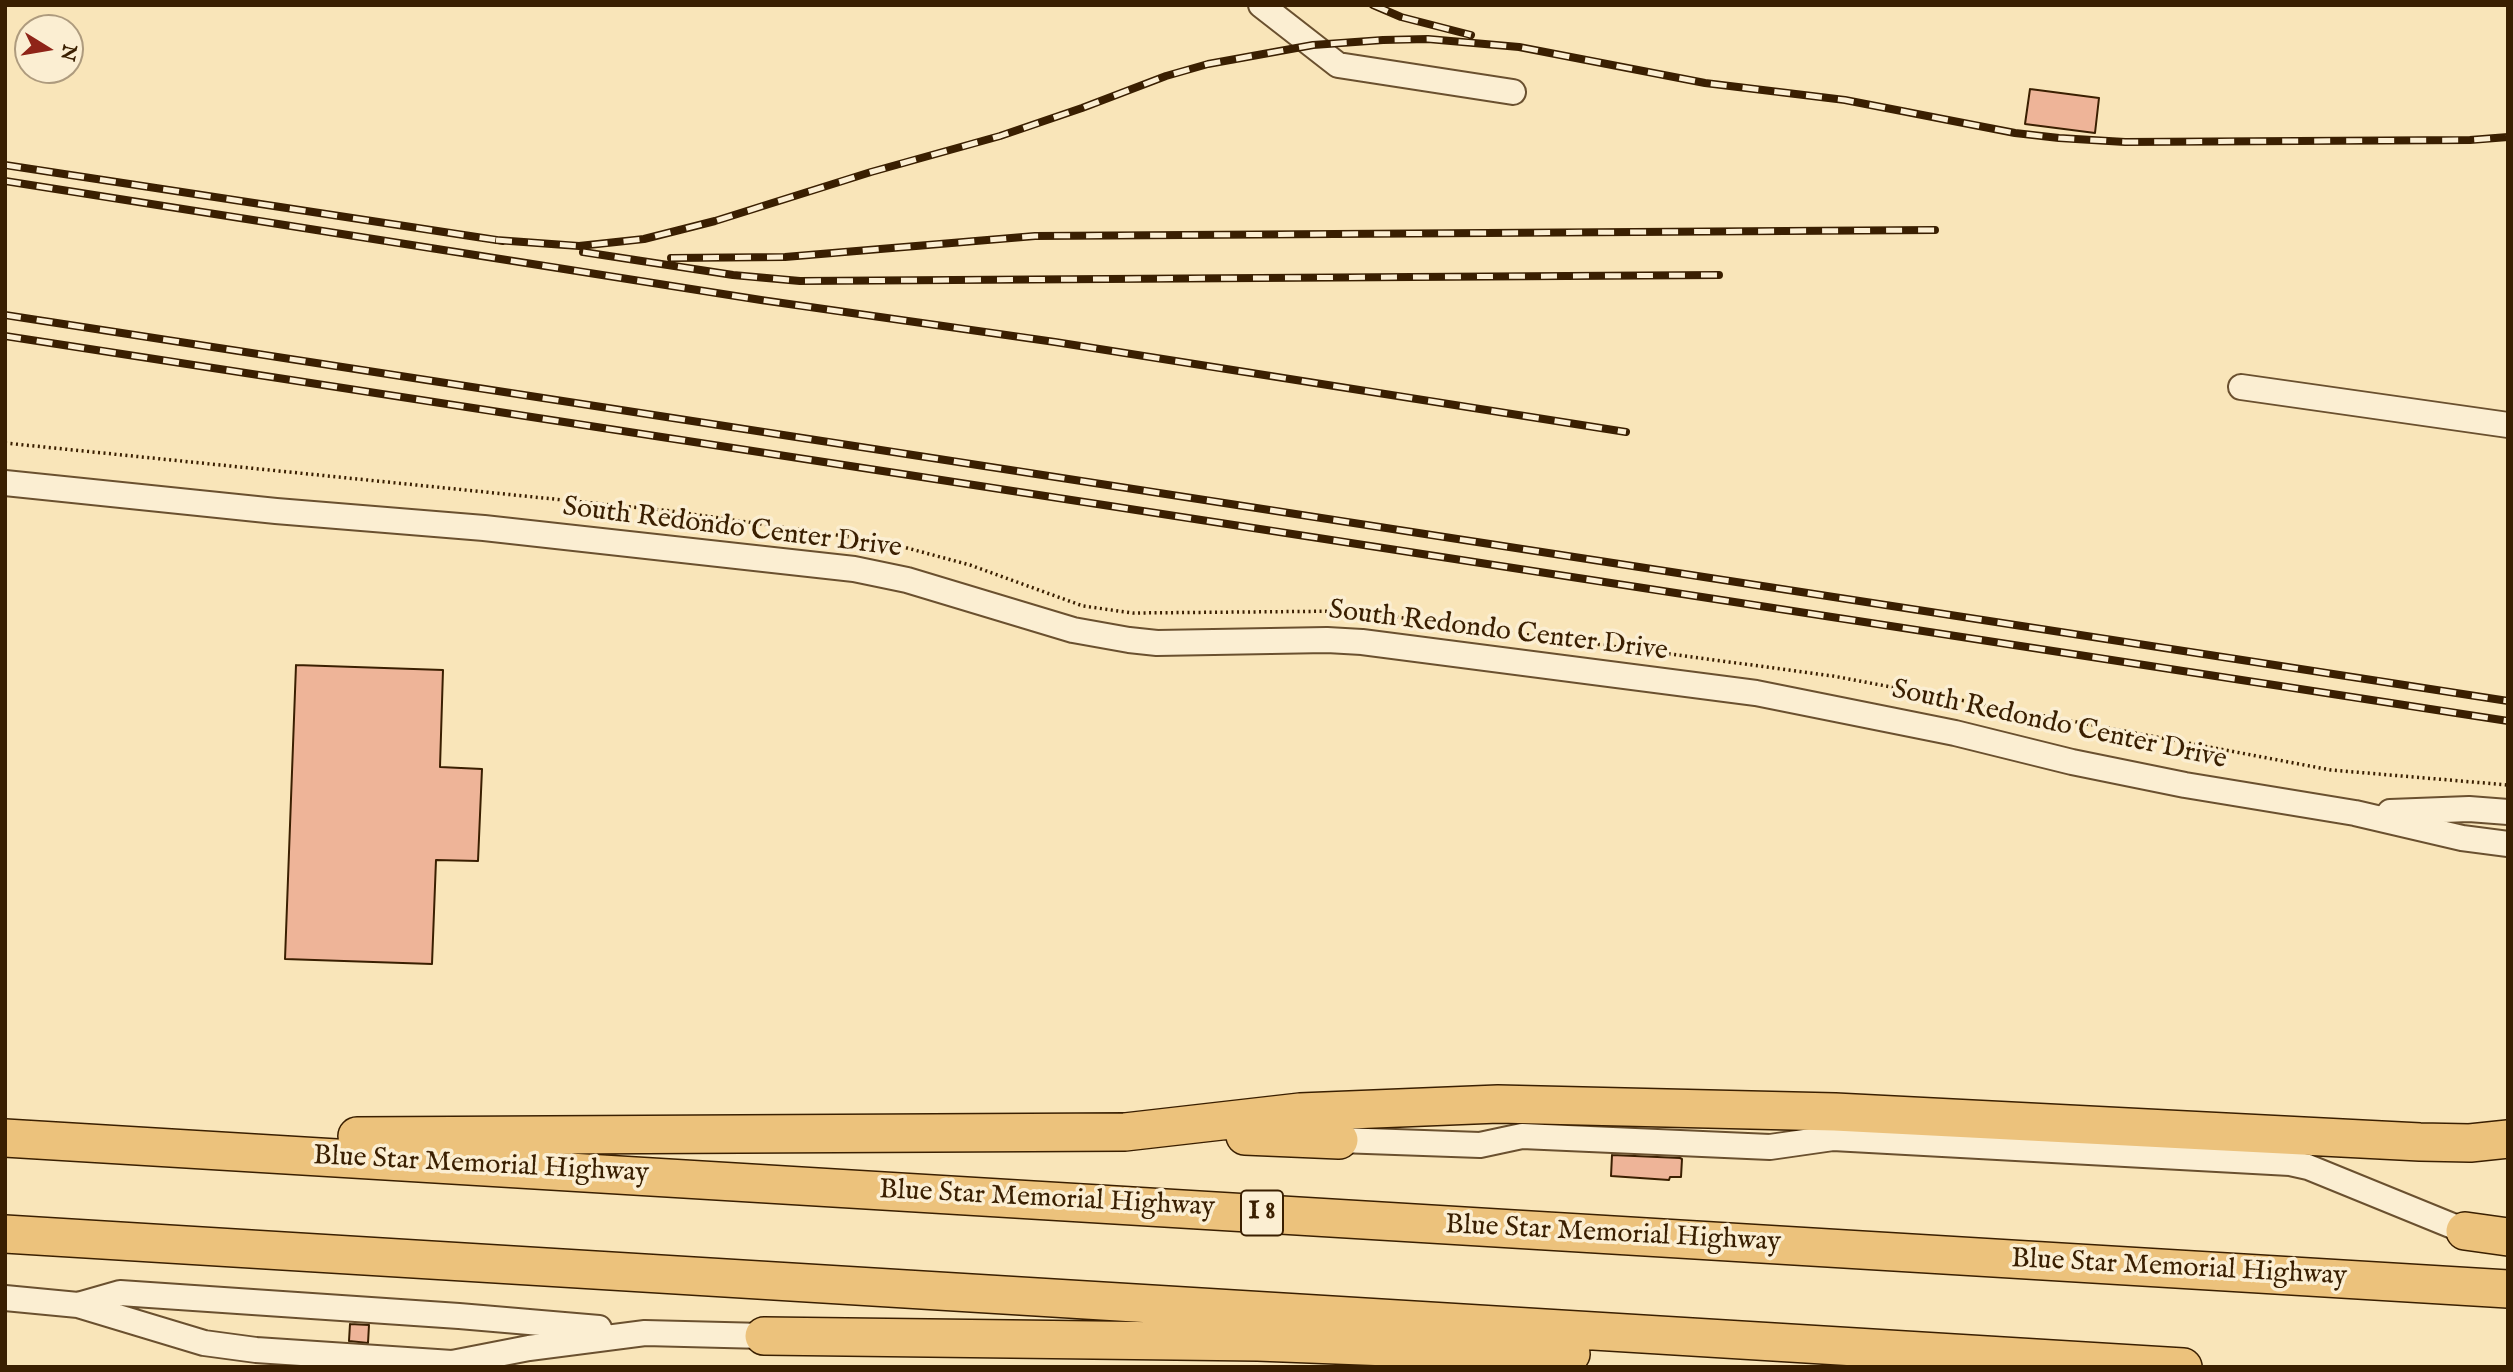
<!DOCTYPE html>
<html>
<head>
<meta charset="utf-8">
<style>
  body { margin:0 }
  #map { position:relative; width:2513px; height:1372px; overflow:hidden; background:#f9e5b9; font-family:"IM FELL English",serif }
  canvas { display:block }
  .frame { position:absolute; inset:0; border:7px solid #3a1f01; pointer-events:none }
  .north { position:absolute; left:14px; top:14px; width:70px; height:70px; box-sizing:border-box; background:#fbeed2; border:2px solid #ae9b7e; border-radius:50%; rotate:101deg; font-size:19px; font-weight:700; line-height:28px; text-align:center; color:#3a1f01 }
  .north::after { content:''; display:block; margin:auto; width:24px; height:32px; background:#8f2418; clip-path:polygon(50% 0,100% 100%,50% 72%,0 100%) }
</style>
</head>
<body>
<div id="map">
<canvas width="2513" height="1372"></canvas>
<div class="frame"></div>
<div class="north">N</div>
</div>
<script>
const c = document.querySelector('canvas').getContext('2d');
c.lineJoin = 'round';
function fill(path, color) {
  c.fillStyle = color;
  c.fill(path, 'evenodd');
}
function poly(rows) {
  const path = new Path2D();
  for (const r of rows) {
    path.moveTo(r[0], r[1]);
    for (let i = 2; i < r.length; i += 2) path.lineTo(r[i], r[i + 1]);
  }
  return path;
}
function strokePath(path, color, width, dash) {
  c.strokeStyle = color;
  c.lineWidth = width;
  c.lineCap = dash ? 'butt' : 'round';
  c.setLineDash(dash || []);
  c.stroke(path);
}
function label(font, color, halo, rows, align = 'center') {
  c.font = font + ' "IM FELL English",serif';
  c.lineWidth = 7;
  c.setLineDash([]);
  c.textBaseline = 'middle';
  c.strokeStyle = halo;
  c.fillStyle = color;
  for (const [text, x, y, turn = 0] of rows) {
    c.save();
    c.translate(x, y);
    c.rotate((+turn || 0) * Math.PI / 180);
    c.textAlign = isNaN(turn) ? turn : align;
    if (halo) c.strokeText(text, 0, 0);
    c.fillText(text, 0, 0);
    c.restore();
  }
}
const building = poly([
  [2030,89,2099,98,2095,133,2025,124,2030,89],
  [296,665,443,670,440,767,482,769,478,861,436,860,432,964,285,959,296,665],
  [1612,1155,1680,1158,1682,1159,1681,1177,1670,1177,1669,1180,1611,1176,1612,1155],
  [350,1324,369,1325,368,1343,349,1341,350,1324]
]);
fill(building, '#eeb498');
strokePath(building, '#3a1f01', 2);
const minor = poly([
  [1261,5,1338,65,1513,92],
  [2241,387,2508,425],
  [5,483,276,511,484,528,854,569,907,580,1073,630,1129,640,1157,643,1327,640,1362,642,1756,693,1955,733,2072,762,2185,785,2355,813,2462,838,2508,844],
  [2390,812,2469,809,2508,812],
  [1339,1140,1480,1145,1522,1136,1770,1147,1833,1138,2290,1163,2308,1167,2465,1231],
  [5,1298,78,1305,204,1343,256,1350,452,1363,529,1348,645,1333,764,1336],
  [78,1305,120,1293,459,1316,599,1328]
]);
const highway = poly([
  [357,1136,1125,1132,1300,1112,1498,1104,1835,1112,2420,1142,2470,1143,2508,1139],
  [1245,1136,1339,1140],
  [5,1138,2508,1289],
  [2465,1231,2508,1237],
  [5,1234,2183,1367],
  [764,1336,1258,1342,1571,1354]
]);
strokePath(minor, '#6a502f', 28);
strokePath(highway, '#3a1f01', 40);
strokePath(poly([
  [5,443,671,511,885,542,970,565,1083,606,1133,613,1352,611,1833,676,2331,770,2508,785]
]), '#3a1f01', 3.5, [2, 3.5]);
strokePath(minor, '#fbeed2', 24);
strokePath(highway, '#ecc27c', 37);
const rail = poly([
  [1373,5,1401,17,1471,35],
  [5,165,503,241],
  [5,181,761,300,1055,342,1626,432],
  [496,240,579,246,644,239,715,221,871,172,1000,136,1082,108,1166,76,1208,64,1313,45,1383,40,1428,39,1519,47,1705,83,1845,100,2015,133,2059,138,2125,142,2470,140,2508,137],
  [583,252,733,275,800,281,1719,275],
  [671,258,785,257,1035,236,1935,230],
  [5,315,2508,701],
  [5,336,2508,721]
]);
strokePath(rail, '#3a1f01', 8);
strokePath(rail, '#fbeed2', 5, [16]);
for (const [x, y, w] of [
  [1262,1213,42]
]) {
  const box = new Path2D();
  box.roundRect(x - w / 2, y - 22.5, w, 45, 5);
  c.fillStyle = '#fbeed2';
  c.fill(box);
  strokePath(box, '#3a1f01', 2);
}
label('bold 26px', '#3a1f01', null, [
  ["I 8",1262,1213]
]);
label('28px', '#3a1f01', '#fbeed2', [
  ["South Redondo Center Drive",732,529,7],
  ["South Redondo Center Drive",1498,632,7],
  ["South Redondo Center Drive",2059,726,12],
  ["Blue Star Memorial Highway",481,1166,3],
  ["Blue Star Memorial Highway",1047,1200,3],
  ["Blue Star Memorial Highway",1613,1235,3],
  ["Blue Star Memorial Highway",2179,1269,3]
]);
</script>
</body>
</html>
